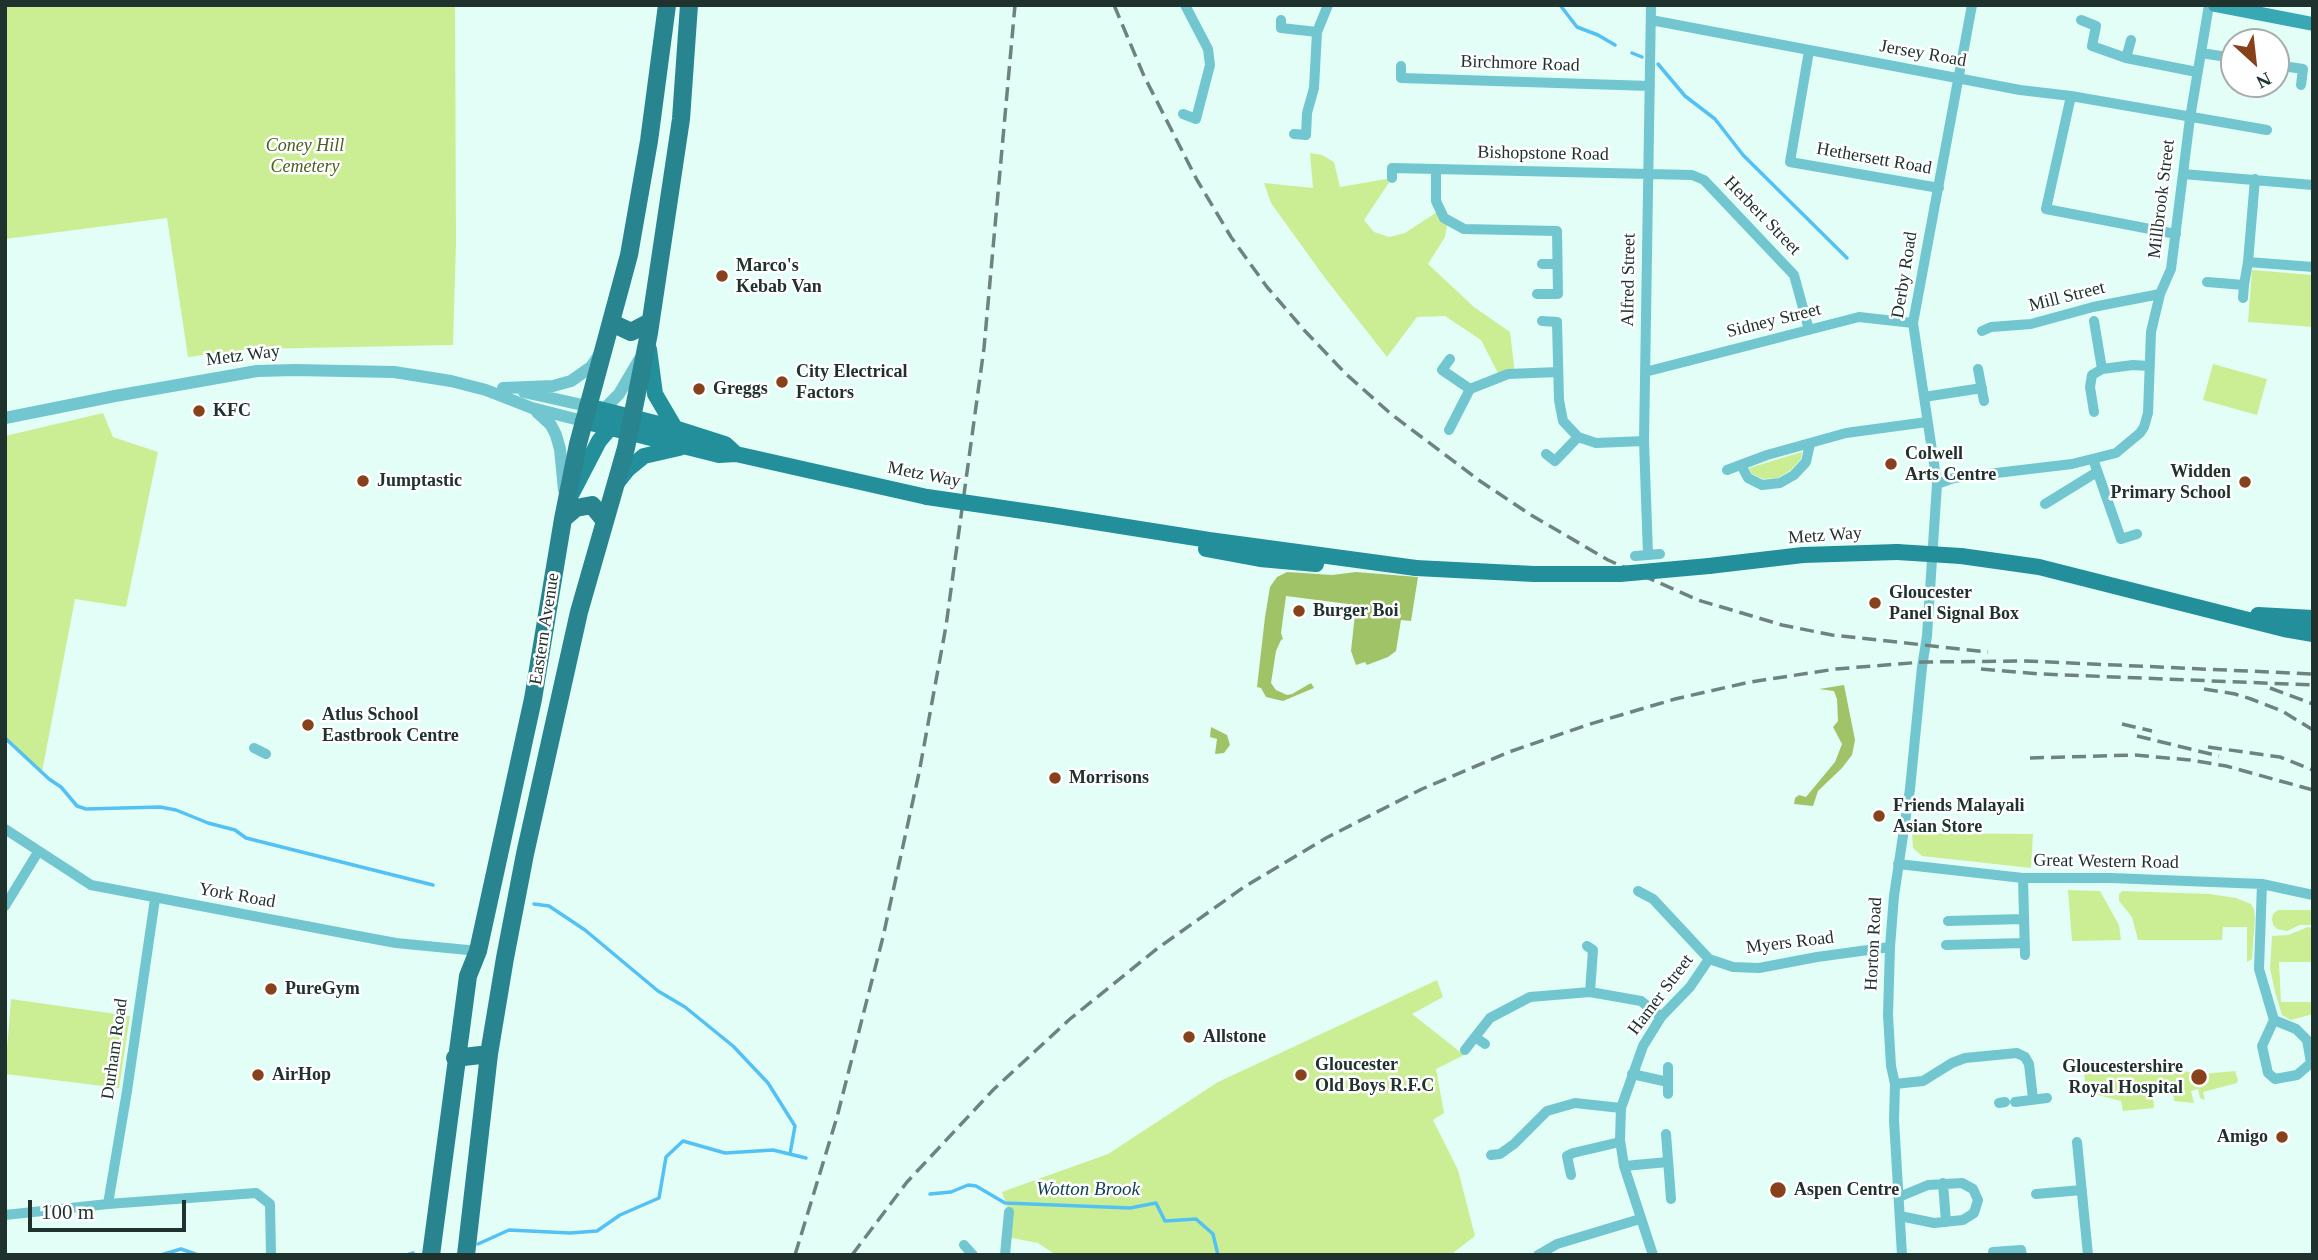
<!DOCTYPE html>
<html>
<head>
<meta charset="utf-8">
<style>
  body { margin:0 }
  #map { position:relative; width:2318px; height:1260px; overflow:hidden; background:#e3fef7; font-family:Georgia,serif }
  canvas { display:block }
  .frame { position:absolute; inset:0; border:7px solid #20322e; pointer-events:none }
  .north { position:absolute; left:2220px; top:28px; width:70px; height:70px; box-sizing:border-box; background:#fff; border:2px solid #a6adab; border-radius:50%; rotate:153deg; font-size:19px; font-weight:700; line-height:28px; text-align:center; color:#20322e }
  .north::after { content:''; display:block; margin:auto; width:24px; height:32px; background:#87411b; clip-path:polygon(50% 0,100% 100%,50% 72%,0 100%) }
  .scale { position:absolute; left:28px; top:1200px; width:158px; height:32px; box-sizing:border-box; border:4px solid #20322e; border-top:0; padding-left:9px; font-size:21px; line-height:24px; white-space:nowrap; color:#20322e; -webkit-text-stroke:5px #fff; paint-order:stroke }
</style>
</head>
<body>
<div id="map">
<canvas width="2318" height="1260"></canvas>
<div class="frame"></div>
<div class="north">N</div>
<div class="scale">100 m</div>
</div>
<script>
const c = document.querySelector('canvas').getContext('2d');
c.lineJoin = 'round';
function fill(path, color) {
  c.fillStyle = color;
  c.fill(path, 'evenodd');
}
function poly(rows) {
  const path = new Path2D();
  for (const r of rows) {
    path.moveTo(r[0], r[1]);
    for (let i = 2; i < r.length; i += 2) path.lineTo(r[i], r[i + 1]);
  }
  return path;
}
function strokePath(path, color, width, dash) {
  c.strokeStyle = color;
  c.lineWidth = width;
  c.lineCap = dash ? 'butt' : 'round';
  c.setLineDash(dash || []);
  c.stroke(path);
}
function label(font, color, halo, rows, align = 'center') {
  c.font = font + ' Georgia,serif';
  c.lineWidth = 5;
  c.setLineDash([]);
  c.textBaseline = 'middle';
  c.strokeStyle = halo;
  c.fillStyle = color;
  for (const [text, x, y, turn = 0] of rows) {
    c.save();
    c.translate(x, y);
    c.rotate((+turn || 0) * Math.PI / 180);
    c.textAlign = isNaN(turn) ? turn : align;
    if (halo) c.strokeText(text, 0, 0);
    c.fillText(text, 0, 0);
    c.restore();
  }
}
fill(poly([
  [5,5,455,5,456,243,453,345,250,349,188,357,167,218,5,239],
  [1310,153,1322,155,1334,162,1340,187,1392,178,1364,220,1374,232,1389,237,1405,233,1440,210,1448,220,1445,237,1428,264,1474,307,1510,332,1515,374,1500,377,1481,340,1445,316,1417,317,1387,357,1325,278,1271,203,1264,183,1313,188],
  [2252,270,2313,275,2313,327,2248,322],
  [2213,364,2267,379,2257,415,2203,400],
  [103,413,113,437,158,452,126,607,75,599,42,772,5,738,5,436],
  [1802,452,1801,459,1791,470,1778,478,1763,479,1752,474,1749,468],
  [1912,833,2033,834,2031,868,1922,856,1913,848],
  [2068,890,2100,891,2119,925,2121,940,2072,941],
  [2122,891,2210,894,2236,898,2251,904,2254,909,2255,919,2252,959,2247,962,2247,927,2223,927,2222,940,2138,940,2132,917,2119,901,2119,894],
  [2278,910,2313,910,2313,925,2300,925,2287,931,2277,929,2273,925,2272,919,2273,914],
  [2308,927,2313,928,2313,962,2279,962,2281,1002,2313,1002,2313,1014,2291,1020,2282,1015,2275,992,2270,968,2272,936,2288,935],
  [1437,980,1443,997,1412,1014,1464,1055,1436,1069,1444,1113,1433,1120,1458,1170,1475,1236,1453,1253,1454,1255,1056,1255,1038,1243,1007,1237,1009,1212,1002,1192,1108,1154,1218,1082],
  [11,999,130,1016,119,1088,5,1074],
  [2083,1062,2100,1062,2103,1069,2120,1074,2142,1073,2149,1069,2170,1069,2202,1074,2235,1071,2238,1080,2237,1083,2203,1092,2205,1100,2200,1098,2198,1089,2191,1091,2194,1103,2174,1101,2172,1084,2152,1086,2154,1108,2123,1111,2121,1101,2086,1092]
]), '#cbee95');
fill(poly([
  [1287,572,1332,575,1356,572,1418,577,1411,621,1401,620,1396,651,1388,657,1367,665,1365,662,1356,665,1351,651,1356,605,1286,596,1281,633,1283,639,1281,640,1276,651,1271,683,1276,690,1287,695,1292,694,1311,683,1314,688,1283,701,1266,697,1261,688,1257,687,1265,617,1270,587,1277,577],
  [1844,685,1855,740,1852,755,1842,768,1818,791,1813,806,1794,804,1795,798,1799,795,1806,797,1835,762,1842,744,1833,727,1838,721,1837,699,1834,691,1819,689],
  [1211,727,1227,735,1230,745,1224,753,1215,754,1217,739,1210,737]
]), '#a1c368');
strokePath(poly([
  [1560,5,1577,27,1598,35,1615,45],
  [1632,53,1642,57],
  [1658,64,1685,96,1715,119,1743,155,1847,258],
  [5,738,49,779,61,787,77,806,86,809,160,807,176,810,208,823,235,830,246,838,433,885],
  [534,904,549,906,585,930,658,991,685,1007,733,1046,768,1083,795,1126,790,1154],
  [930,1194,951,1192,968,1185,976,1186,1005,1203,1130,1208,1156,1203,1165,1221,1196,1219,1213,1234,1218,1255],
  [478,1244,509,1230,570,1233,597,1231,620,1215,659,1198,666,1157,683,1141,725,1153,773,1150,806,1158],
  [161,1255,181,1249,198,1255],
  [407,1255,413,1253]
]), '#53c1f4', 3.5);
strokePath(poly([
  [1281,20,1281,28,1317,32],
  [1651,20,2020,90,2071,96,2267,130],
  [2081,20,2096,26,2092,46,2126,58,2197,72],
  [1809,51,1790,162,1939,188],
  [2201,53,2234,58],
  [2126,58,2131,40],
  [2276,65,2303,69,2301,85],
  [1401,66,1401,78,1650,86],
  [2071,96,2046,209,2176,234],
  [1183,114,1196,119,1210,65,1208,49,1185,5],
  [1294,134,1306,135,1307,113,1314,88,1317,32,1328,5],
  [1436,169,1692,175,1704,180,1794,275,1809,330],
  [2183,174,2313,185],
  [1392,178,1392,168,1436,169,1436,201,1444,218,1464,229,1557,231,1558,294,1537,294],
  [2248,262,2313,267],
  [1542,264,1557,264],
  [2207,282,2244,285,2243,298],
  [2244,285,2248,262,2255,179],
  [1542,321,1557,322,1559,400,1563,421,1578,437,1596,443,1644,441],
  [1982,331,1991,327,2031,324,2093,307,2160,294],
  [1450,359,1442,370,1470,389],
  [1978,369,1984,401],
  [2102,369,2133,365,2149,366],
  [1645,372,1859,317,1913,323],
  [1924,397,1982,388],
  [2094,412,2090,387,2092,375,2102,369,2094,321],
  [1449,430,1470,389,1508,374,1558,372],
  [1546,454,1555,461,1578,437],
  [2093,459,2121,539,2137,534],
  [1741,465,1748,478,1762,485,1780,483,1794,475,1806,462,1810,444],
  [1727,470,1767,455,1846,433,1927,422],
  [1937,484,1954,478,2072,464,2116,453,2140,433,2144,427,2148,413,2151,332,2160,294,2171,269,2190,118,2209,5],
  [2045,504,2097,472],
  [1648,555,1644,441,1651,5],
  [1635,556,1660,554],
  [254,748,266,754],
  [5,829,91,885,353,935,396,943,478,951],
  [1898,864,2023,878,2111,878,2262,884,2313,895],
  [2023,878,2025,955],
  [2262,884,2259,969,2274,1020],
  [1638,891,1653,899,1709,959,1733,967,1759,968,1817,957,1890,947],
  [5,906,38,852],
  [1948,921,2023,919],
  [1946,945,2025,943],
  [1587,946,1593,950,1590,992],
  [2274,1020,2296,1029,2307,1040,2311,1063,2297,1075,2275,1079,2268,1073,2262,1046,2274,1020],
  [1485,1044,1475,1037,1490,1018,1530,997,1590,992,1641,1001,1661,1017],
  [1465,1050,1475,1037],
  [1668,1067,1668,1094],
  [1632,1074,1668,1082],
  [1895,1084,1923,1081,1952,1063,1965,1058,2017,1053,2025,1057,2029,1064,2033,1099],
  [2015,1102,2047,1098],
  [1999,1103,2005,1102],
  [1666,1134,1671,1199],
  [2077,1142,2088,1255],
  [1491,1155,1500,1154,1514,1144,1547,1111,1575,1103,1621,1108],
  [1624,1166,1668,1162],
  [1571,1175,1567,1156,1573,1153,1620,1142],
  [1943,1183,1946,1222],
  [2036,1194,2082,1190],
  [1899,1197,1928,1185,1962,1183,1973,1189,1978,1200,1974,1213,1963,1220,1934,1223,1900,1216],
  [108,1204,127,1091,155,899],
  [5,1215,108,1204,256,1193,270,1204,271,1255],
  [964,1245,973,1255],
  [1005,1255,1009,1212],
  [1538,1255,1557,1244,1640,1219],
  [1653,1255,1624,1166,1620,1140,1621,1108,1643,1046,1661,1017,1690,987,1709,959],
  [1902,1255,1894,1120,1895,1084,1891,1066,1888,1015,1890,947,1894,896,1910,789,1922,667,1927,636,1937,484,1913,323,1972,5],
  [1993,1255,1993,1252,2021,1250,2022,1255]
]), '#72c6cf', 10);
strokePath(poly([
  [503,388,553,386,571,381,591,367,599,355],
  [524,392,587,406],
  [537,412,551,425,556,435,560,449,564,490],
  [5,418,115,396,257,371,295,370,394,372,451,381,486,390,532,408,583,421,597,416,619,394,639,360]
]), '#72c6cf', 12);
strokePath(poly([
  [2215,5,2313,24]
]), '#37a8b4', 14);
strokePath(poly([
  [649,349,655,394,675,428],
  [587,406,675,428,725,444,736,454],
  [583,421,719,455,736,454,927,497],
  [616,484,628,469,644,456,679,448],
  [571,495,599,441,610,428,617,423],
  [1051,515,1209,540,1416,568],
  [1206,549,1260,559,1316,564],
  [1961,556,2039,567,2284,629,2313,634],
  [1709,566,1803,555,1897,552],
  [2258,615,2313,618]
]), '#238f9a', 16);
strokePath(poly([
  [612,323,631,332,650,322],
  [563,519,576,508,592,505,605,521],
  [455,1058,489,1054],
  [431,1255,468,976,478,951,533,699,563,519,578,444,629,255,649,141,667,5],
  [466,1255,489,1054,505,958,525,854,579,612,626,448,649,333,681,119,689,5]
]), '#28848e', 18);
strokePath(poly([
  [1114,5,1144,76,1197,180,1231,237,1267,287,1305,331,1346,374,1391,414,1480,481,1531,515,1608,560,1698,600,1782,625,1832,635,1988,652],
  [1981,669,2041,674,2313,685],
  [2270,688,2313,704],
  [2204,689,2235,694,2251,699,2282,711,2313,730],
  [2122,724,2152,731],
  [2137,736,2219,756],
  [2208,747,2280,757,2313,770],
  [2030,758,2135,755,2190,760,2226,766,2313,790],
  [795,1255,837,1117,883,937,919,773,946,626,984,348,1015,5],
  [852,1255,907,1182,994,1089,1070,1019,1158,948,1244,887,1326,838,1422,789,1509,752,1587,725,1675,699,1750,682,1836,669,1923,662,2026,661,2313,674]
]), '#6e837e', 3.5, [14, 7]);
strokePath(poly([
  [927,497,1051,515],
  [1897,552,1961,556],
  [1416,568,1534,574,1620,574,1709,566]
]), '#238f9a', 16);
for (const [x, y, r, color] of [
  [722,276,7,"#87411b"],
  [782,382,7,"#87411b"],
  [699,389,7,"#87411b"],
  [199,411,7,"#87411b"],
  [1891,464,7,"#87411b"],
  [363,481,7,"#87411b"],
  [2245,482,7,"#87411b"],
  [1875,603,7,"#87411b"],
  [1299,611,7,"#87411b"],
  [308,725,7,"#87411b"],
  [1055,778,7,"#87411b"],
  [1879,816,7,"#87411b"],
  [271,989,7,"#87411b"],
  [1189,1037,7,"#87411b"],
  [258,1075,7,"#87411b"],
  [1301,1075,7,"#87411b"],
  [2199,1077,9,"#87411b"],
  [2282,1137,7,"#87411b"],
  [1778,1190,9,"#87411b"]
]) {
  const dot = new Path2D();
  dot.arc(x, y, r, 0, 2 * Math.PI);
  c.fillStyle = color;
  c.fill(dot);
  strokePath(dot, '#fff', 2.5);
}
label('18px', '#20322e', '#fff', [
  ["Jersey Road",1923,54,10],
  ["Birchmore Road",1520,64,2],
  ["Bishopstone Road",1543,154,1],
  ["Hethersett Road",1874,159,10],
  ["Millbrook Street",2162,199,-83],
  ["Herbert Street",1762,216,46],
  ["Derby Road",1905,275,-81],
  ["Alfred Street",1629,280,-89],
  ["Mill Street",2067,297,-14],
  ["Sidney Street",1774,321,-14],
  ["Metz Way",243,356,-7],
  ["Metz Way",924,475,11],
  ["Metz Way",1825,536,-4],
  ["Eastern Avenue",545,629,-81],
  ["Great Western Road",2106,862,1],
  ["York Road",237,896,10],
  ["Myers Road",1790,943,-7],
  ["Horton Road",1874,944,-87],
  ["Hamer Street",1661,995,-53],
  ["Durham Road",115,1049,-82]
]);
label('italic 18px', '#495f20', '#fff', [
  ["Coney Hill",305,146],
  ["Cemetery",305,167]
]);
label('bold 18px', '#20322e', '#fff', [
  ["Marco's",736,266],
  ["Kebab Van",736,287],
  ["City Electrical",796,372],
  ["Factors",796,393],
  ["Greggs",713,389],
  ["KFC",213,411],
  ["Colwell",1905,454],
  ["Arts Centre",1905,475],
  ["Widden",2231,472,"right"],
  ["Primary School",2231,493,"right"],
  ["Jumptastic",377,481],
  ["Gloucester",1889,593],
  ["Panel Signal Box",1889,614],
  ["Burger Boi",1313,611],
  ["Atlus School",322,715],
  ["Eastbrook Centre",322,736],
  ["Morrisons",1069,778],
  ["Friends Malayali",1893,806],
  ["Asian Store",1893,827],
  ["PureGym",285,989],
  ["Allstone",1203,1037],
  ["Gloucester",1315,1065],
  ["Old Boys R.F.C",1315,1086],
  ["Gloucestershire",2183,1067,"right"],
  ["Royal Hospital",2183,1088,"right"],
  ["AirHop",272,1075],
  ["Amigo",2268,1137,"right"],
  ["Aspen Centre",1794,1190]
], 'left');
label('italic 19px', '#0f3f54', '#fff', [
  ["Wotton Brook",1088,1190]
]);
</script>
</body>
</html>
